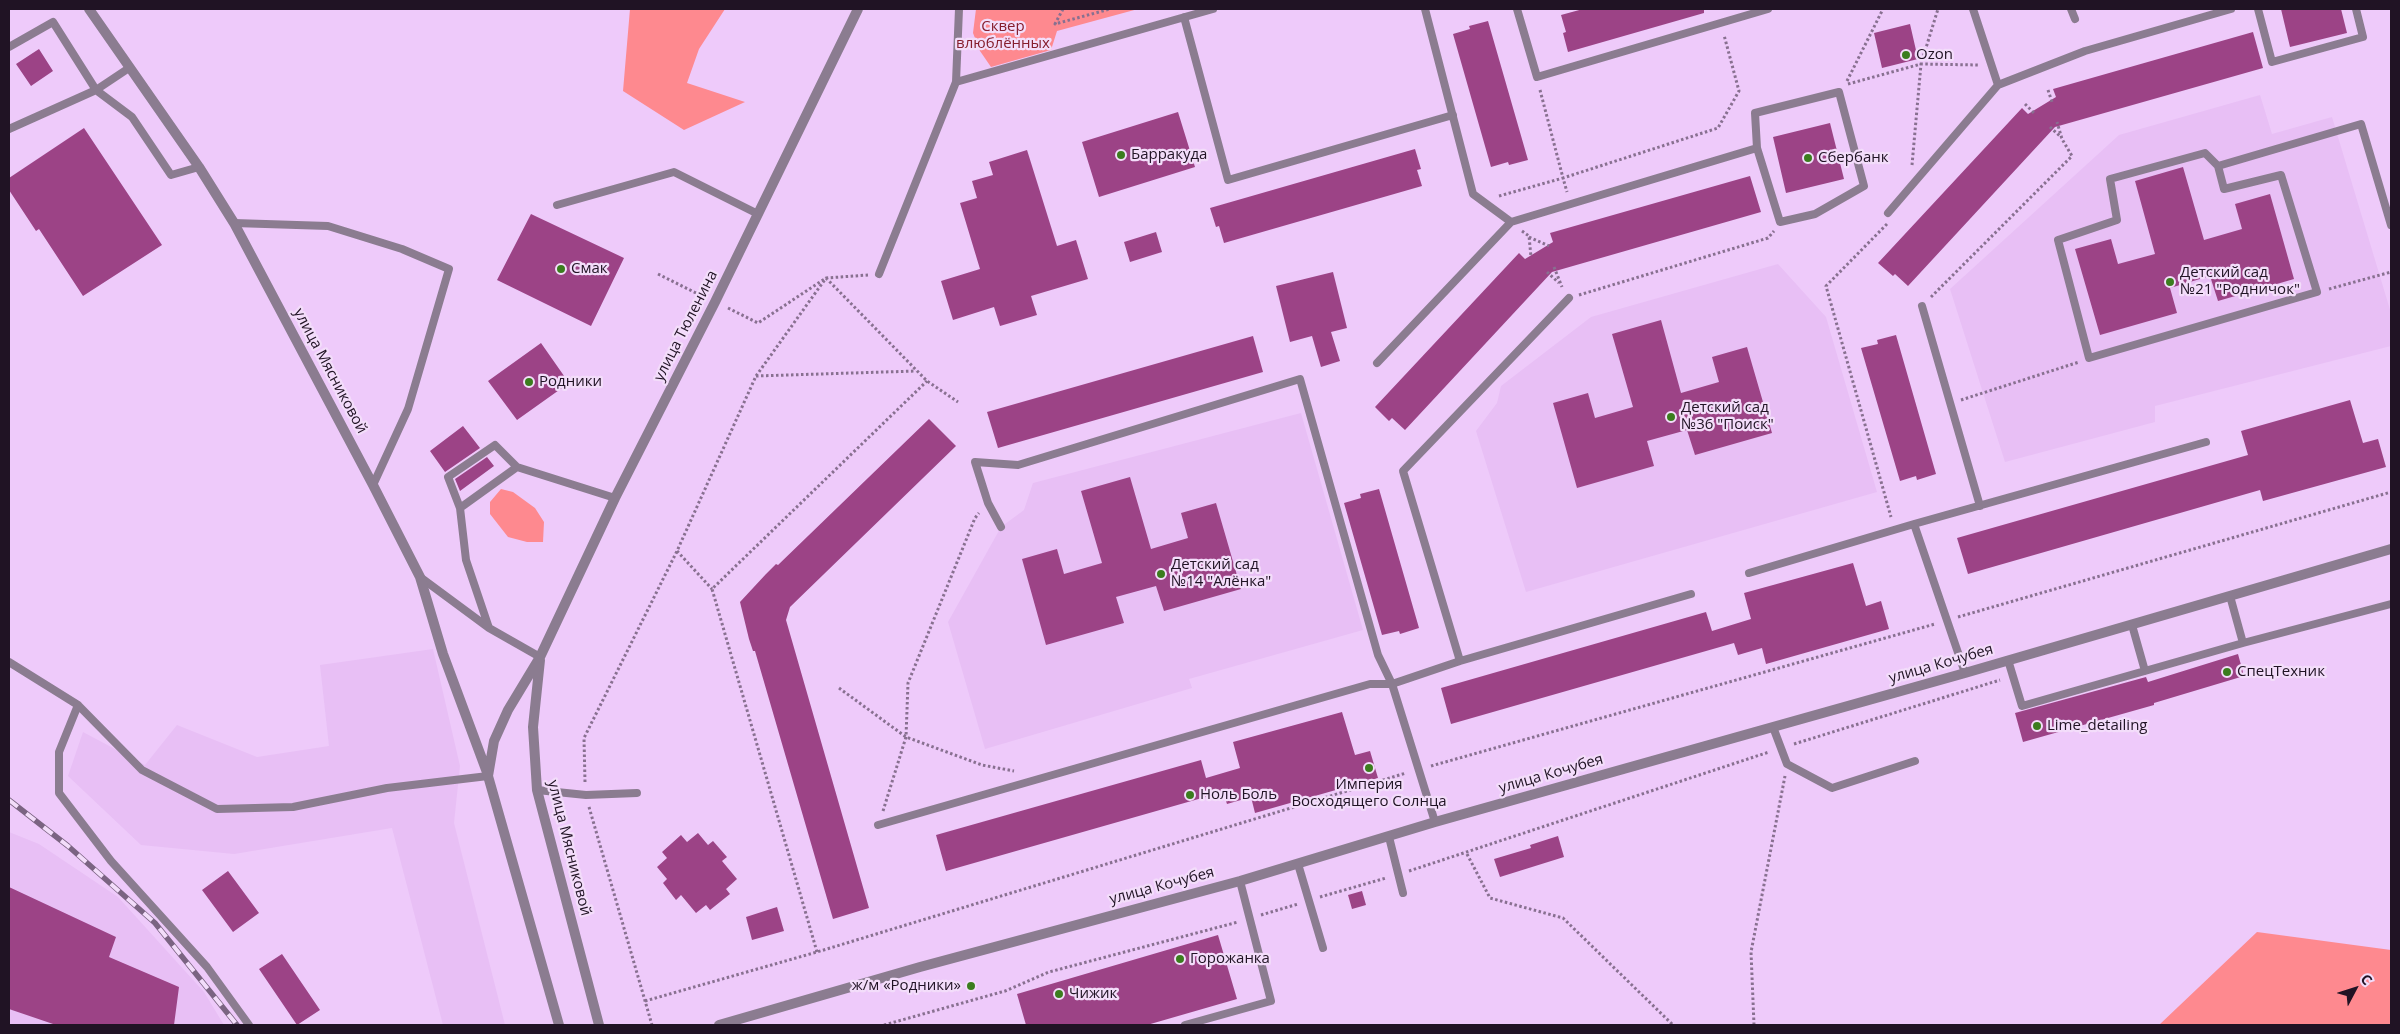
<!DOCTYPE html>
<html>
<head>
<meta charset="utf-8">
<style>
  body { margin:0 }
  #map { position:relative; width:2400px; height:1034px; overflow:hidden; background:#eecafa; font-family:"Open Sans",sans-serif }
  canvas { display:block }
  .frame { position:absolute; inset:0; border:10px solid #201324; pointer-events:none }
  .north { position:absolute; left:2330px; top:964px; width:50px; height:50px; -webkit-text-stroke:4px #f3ddfa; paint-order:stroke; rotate:50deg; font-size:14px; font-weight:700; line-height:20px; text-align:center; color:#201324 }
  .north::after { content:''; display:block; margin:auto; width:18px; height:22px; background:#201324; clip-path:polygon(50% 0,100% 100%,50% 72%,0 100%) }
</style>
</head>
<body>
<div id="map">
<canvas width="2400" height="1034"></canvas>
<div class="frame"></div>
<div class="north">С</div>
</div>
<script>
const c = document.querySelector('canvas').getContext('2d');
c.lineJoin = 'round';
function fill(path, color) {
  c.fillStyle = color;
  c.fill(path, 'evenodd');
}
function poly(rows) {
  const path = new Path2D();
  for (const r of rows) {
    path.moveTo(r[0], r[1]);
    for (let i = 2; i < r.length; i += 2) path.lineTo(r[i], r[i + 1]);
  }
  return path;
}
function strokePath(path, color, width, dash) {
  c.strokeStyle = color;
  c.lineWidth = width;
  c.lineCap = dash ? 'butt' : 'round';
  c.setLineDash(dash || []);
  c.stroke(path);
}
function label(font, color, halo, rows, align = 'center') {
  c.font = font + ' "Open Sans",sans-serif';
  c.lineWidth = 4.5;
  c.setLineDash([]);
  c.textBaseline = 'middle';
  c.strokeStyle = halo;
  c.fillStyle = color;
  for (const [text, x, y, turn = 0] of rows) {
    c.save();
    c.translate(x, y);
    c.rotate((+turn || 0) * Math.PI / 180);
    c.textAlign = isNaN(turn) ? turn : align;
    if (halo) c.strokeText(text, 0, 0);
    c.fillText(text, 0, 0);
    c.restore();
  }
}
fill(poly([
  [2260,95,2272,134,2332,117,2391,313,2391,346,2155,406,2155,422,2005,462,1950,289,2119,135],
  [1778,264,1826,317,1877,492,1526,592,1476,431,1497,403,1501,386,1591,317],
  [1301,413,1363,630,1189,679,1192,688,985,749,948,622,1001,527,1024,510,1033,483],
  [433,649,460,766,454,823,505,1025,443,1025,392,828,234,854,141,845,68,776,83,732,145,765,177,725,257,757,329,746,320,665],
  [9,832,39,844,118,897,204,992,224,1025,9,1025]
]), '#e8bff5');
fill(poly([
  [630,9,725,9,699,49,687,83,745,102,684,130,623,91],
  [976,9,1138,9,1057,31,1051,50,991,67,980,51,973,33],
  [501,489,513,492,535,508,544,522,543,542,527,542,508,537,490,514,490,502],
  [2257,932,2391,950,2391,1025,2159,1025]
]), '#fe898f');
fill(poly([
  [1583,9,1704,9,1704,13,1568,52,1563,33,1566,32,1561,15],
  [2281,9,2341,9,2347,33,2290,47],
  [1488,21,1528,160,1509,165,1508,162,1491,167,1453,34,1470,29,1469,26],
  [1910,24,1918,59,1882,68,1874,33],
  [2253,32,2263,68,2055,127,1908,286,1895,274,1893,276,1878,263,2022,108,2028,114,2056,97,2053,89],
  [39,49,53,71,31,86,16,64],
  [1178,112,1195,167,1099,197,1082,142],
  [1830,123,1844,179,1786,193,1773,137],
  [84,128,162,245,83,296,39,229,36,231,9,190,9,178],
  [1415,149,1421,169,1417,170,1422,186,1224,243,1219,226,1216,227,1210,208],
  [1027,150,1057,246,1076,240,1088,279,1031,296,1037,315,1000,326,994,307,953,320,941,281,980,269,960,203,977,198,972,181,993,175,989,162],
  [2183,167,2204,240,2242,229,2235,204,2270,194,2294,279,2218,301,2210,276,2170,288,2177,313,2100,335,2075,249,2111,239,2118,264,2155,254,2135,181],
  [1750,176,1761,212,1552,272,1405,430,1392,418,1389,421,1375,407,1519,253,1525,259,1553,242,1550,233],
  [531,214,624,258,591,326,497,280],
  [1156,232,1162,252,1130,262,1124,242],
  [1333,272,1347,328,1331,332,1340,361,1321,367,1312,336,1290,342,1276,286],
  [1661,320,1681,393,1719,382,1712,357,1747,347,1772,433,1695,455,1687,430,1647,441,1654,466,1577,488,1553,403,1588,393,1595,418,1633,407,1612,334],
  [1896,335,1936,474,1917,480,1916,476,1900,481,1861,348,1878,344,1877,340],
  [1253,336,1263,372,998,448,987,412],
  [541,343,569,383,517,420,488,381],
  [2350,400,2363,443,2378,439,2386,467,2263,501,2260,490,1968,574,1957,538,2248,455,2241,431],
  [929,419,956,446,790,607,786,620,869,908,833,919,755,651,753,651,749,639,740,602,766,574,776,564,778,565],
  [463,426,480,448,445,472,430,451],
  [487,457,494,466,460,491,455,479],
  [1130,477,1151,549,1188,538,1181,513,1216,503,1241,589,1164,611,1156,586,1116,597,1124,623,1046,645,1022,559,1057,549,1064,574,1102,563,1081,491],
  [1379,489,1419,628,1400,634,1399,631,1382,635,1344,503,1361,498,1360,494],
  [1853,563,1866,606,1881,601,1889,629,1766,664,1762,648,1738,655,1734,643,1451,724,1441,688,1706,612,1712,631,1751,619,1744,593],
  [2238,654,2244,676,2154,703,2154,705,2023,742,2015,713,2146,677,2148,682],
  [1342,712,1355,755,1370,751,1378,778,1255,813,1251,797,1227,804,1223,792,946,871,936,835,1201,760,1206,778,1240,768,1233,742],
  [698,833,708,845,713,841,727,857,722,861,737,879,726,889,730,894,710,910,706,905,696,913,681,895,676,900,663,883,667,879,657,867,667,858,662,852,681,835,687,842],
  [1558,836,1564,857,1500,877,1494,859,1531,848,1530,845],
  [228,871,259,913,233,932,202,890],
  [9,887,116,937,109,957,179,987,174,1025,56,1025,9,1009],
  [1362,891,1366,905,1352,909,1348,895],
  [777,907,784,931,752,940,746,917],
  [1218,935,1237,999,1147,1025,1026,1025,1017,994],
  [282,954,320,1010,297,1025,259,969]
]), '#9c4386');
strokePath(poly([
  [1063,9,1055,24,1110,9],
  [1847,81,1883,9],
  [1848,84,1921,64,1979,65],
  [1540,90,1563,178,1718,128,1739,91,1724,35],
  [2048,90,2052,102],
  [2025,104,2034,113],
  [2050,127,2062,138],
  [1912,165,1921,64,1938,9],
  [1499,196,1563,178,1567,192],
  [1887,224,1826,286,1891,517],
  [1522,231,1529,236,1531,257],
  [1529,237,1549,246],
  [1554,267,1562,287],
  [1547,272,1559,283],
  [658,274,702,296],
  [2329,289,2391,272],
  [1579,295,1768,238,1774,231],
  [1931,297,2072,156,2062,139,2057,122],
  [728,308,758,323,826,278,927,381,958,402],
  [756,376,916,371],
  [1961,400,2079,362],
  [677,551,712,589],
  [1958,617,2391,492],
  [839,688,906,737,982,765,1014,771],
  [1794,744,2000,680],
  [1431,766,1935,624],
  [585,782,584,738,677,551,756,376,826,278,868,275],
  [589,807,652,1025],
  [883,811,906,737,908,683,975,518,979,513],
  [1467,854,1490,898,1563,918,1673,1025],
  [1409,871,1769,752],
  [1320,897,1386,878],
  [1261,915,1298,904],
  [817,952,712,589,927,381],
  [645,1001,817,952,1406,773],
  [884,1025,1005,991,1049,972,1238,922],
  [1754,1025,1751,952,1785,776]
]), '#887090', 3, [2.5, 2.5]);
strokePath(poly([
  [959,9,956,82,1213,9],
  [1517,9,1537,77,1768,9],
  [1973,9,1998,85],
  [2071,9,2075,19],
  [2258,9,2272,62,2363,37,2356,9],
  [1184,17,1228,180,1453,115],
  [9,47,53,22,96,90,129,68],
  [9,129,96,90,132,117,171,175,199,167],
  [2218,166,2224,189,2281,175,2317,292,2089,358,2058,240,2117,220,2110,179,2205,153,2218,166,2361,124,2391,225],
  [557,205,674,172,758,214],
  [1888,213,1998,85,2085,51,2231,9],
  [1511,222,1757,148,1755,113,1839,92,1864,186,1815,214,1780,222,1757,148],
  [234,223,328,226,402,249,449,269,408,409,373,485],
  [879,274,956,82],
  [1922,306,1980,506],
  [1377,363,1511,222,1473,194,1425,9],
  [460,508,448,477,495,445,517,467],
  [1749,573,1914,524],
  [420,577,489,628],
  [2230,596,2243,643,2391,604],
  [2132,625,2145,671],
  [540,657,489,628,466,560,460,508,517,467,615,498],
  [2008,660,2022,706,2243,643],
  [1460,661,1403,471,1569,298],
  [9,662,78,705,59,752,59,793,111,861,207,967,249,1025],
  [1965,673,1914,524,2206,442],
  [78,705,142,770,217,809,293,807,387,788,488,776],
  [1773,727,1787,764,1832,788,1915,761],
  [537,790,586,795,637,793],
  [1435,822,1392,684,1460,661,1691,594],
  [878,825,1370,684,1392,684,1378,655,1300,379,1018,465,975,462,988,503,1001,527],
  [1389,837,1403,893],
  [1298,864,1323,948],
  [1185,1025,1271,1001,1240,881]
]), '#8b7c90', 8);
strokePath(poly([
  [89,9,199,167,234,223,373,485,420,577,443,654,488,775],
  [540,660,533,727,537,790,599,1025],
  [559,1025,488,776,494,741,508,710,540,657,615,498,715,302,858,9],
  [719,1025,920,967,1240,881,1435,822,1965,673,2391,549]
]), '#8b7c90', 10);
const rail = poly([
  [9,800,68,846,155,923,237,1025]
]);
strokePath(rail, '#7b6482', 5.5);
strokePath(rail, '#f3ddfa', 4, [11]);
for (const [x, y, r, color] of [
  [1906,55,5,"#3b7d1e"],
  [1121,155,5,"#3b7d1e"],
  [1808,158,5,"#3b7d1e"],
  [561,269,5,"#3b7d1e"],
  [2170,282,5,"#3b7d1e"],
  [529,382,5,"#3b7d1e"],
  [1671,417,5,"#3b7d1e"],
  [1161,574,5,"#3b7d1e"],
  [2227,672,5,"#3b7d1e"],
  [2037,726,5,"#3b7d1e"],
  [1369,768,5,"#3b7d1e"],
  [1190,795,5,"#3b7d1e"],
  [1180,959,5,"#3b7d1e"],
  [971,986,5,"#3b7d1e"],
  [1059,994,5,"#3b7d1e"]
]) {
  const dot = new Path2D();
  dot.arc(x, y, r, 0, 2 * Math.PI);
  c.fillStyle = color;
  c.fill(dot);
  strokePath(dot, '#f3ddfa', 2);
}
label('15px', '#861e2d', '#f3ddfa', [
  ["Сквер",1003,27],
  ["влюблённых",1003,44]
]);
label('15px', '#201324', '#f3ddfa', [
  ["Ozon",1916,55],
  ["Барракуда",1131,155],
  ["Сбербанк",1818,158],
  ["Смак",571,269],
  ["Детский сад",2180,273],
  ["№21 \"Родничок\"",2180,290],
  ["Родники",539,382],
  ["Детский сад",1681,408],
  ["№36 \"Поиск\"",1681,425],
  ["Детский сад",1171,565],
  ["№14 \"Алёнка\"",1171,582],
  ["СпецТехник",2237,672],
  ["Lime_detailing",2047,726],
  ["Империя",1369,785,"center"],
  ["Восходящего Солнца",1369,802,"center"],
  ["Ноль Боль",1200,795],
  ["Горожанка",1190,959],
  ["ж/м «Родники»",961,986,"right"],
  ["Чижик",1069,994]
], 'left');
label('15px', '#201324', '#f3ddfa', [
  ["улица Тюленина",686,326,-63],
  ["улица Мясниковой",330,371,62],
  ["улица Кочубея",1941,664,-16],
  ["улица Кочубея",1551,774,-16],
  ["улица Мясниковой",569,848,76],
  ["улица Кочубея",1162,886,-15]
]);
</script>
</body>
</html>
